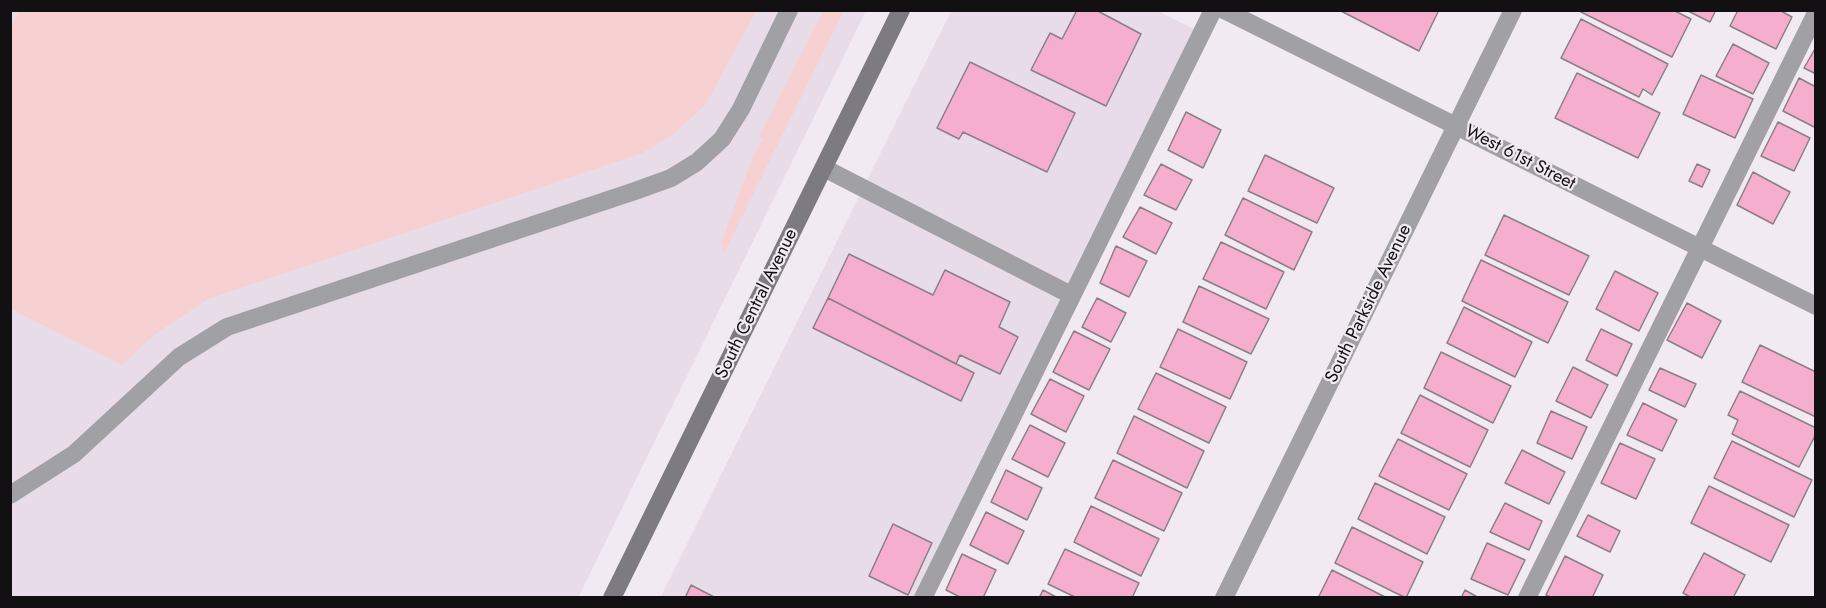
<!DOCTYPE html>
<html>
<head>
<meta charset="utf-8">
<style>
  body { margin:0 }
  #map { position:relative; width:1826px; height:608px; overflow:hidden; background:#f2eaf2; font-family:Jost,sans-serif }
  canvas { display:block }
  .frame { position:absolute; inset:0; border:12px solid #131013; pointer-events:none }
</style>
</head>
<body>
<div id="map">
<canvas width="1826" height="608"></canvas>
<div class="frame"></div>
</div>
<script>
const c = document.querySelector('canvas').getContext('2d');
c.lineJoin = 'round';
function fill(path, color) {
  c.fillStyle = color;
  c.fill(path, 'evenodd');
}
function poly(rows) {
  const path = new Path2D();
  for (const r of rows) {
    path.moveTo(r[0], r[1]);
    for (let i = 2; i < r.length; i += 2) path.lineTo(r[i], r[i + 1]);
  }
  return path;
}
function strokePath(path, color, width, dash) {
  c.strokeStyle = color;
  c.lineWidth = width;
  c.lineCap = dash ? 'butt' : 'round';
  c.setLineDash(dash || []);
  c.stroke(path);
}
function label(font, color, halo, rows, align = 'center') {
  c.font = font + ' Jost,sans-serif';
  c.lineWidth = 4.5;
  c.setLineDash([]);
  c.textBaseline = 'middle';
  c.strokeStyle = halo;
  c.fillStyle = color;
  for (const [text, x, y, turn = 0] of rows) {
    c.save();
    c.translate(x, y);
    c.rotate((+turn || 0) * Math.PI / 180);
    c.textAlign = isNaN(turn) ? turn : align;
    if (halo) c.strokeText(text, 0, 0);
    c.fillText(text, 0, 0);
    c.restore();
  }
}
fill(poly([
  [10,11,866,11,578,598,11,597],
  [951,11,1158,11,1202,33,924,597,660,598]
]), '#e9dce9');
fill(poly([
  [19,11,19,10,756,11,706,104,675,133,643,153,208,299,153,336,122,365,11,309,10,28],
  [823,11,844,11,724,253,721,243,753,156,763,139,760,135]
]), '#f7d1d2');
const building = poly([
  [1077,10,1096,10,1141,34,1106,106,1031,70,1050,33,1062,39,1077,10],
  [1339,10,1439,10,1419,51,1339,10],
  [1582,10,1673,10,1691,19,1672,57,1581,12,1582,10],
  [1686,10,1716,10,1710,22,1686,10],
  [1738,10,1779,10,1792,17,1776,49,1730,26,1738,10],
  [1581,19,1668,64,1652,95,1643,89,1639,97,1561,58,1581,19],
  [1733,44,1769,63,1753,94,1716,76,1733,44],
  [1816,47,1816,74,1804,68,1816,47],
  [970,62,1075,113,1047,172,963,132,959,139,937,128,970,62],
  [1577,73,1660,113,1638,158,1555,118,1577,73],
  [1701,75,1753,99,1735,138,1683,114,1701,75],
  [1799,78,1816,87,1816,128,1783,111,1799,78],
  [1186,112,1221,130,1203,168,1168,150,1186,112],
  [1778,122,1810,138,1794,171,1761,156,1778,122],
  [1265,155,1334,188,1317,223,1248,191,1265,155],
  [1161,164,1192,180,1176,210,1144,195,1161,164],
  [1697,164,1710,170,1702,187,1689,181,1697,164],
  [1753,172,1790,192,1773,224,1737,205,1753,172],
  [1243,198,1312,232,1294,270,1225,235,1243,198],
  [1140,207,1172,223,1156,254,1123,237,1140,207],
  [1504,215,1589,256,1569,295,1485,255,1504,215],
  [1221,242,1284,272,1266,309,1203,279,1221,242],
  [1116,246,1147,261,1129,297,1100,283,1116,246],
  [849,254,933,295,945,270,1010,302,999,327,1018,337,1000,374,960,355,956,364,828,298,849,254],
  [1481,260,1568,302,1548,343,1462,301,1481,260],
  [1615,271,1658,293,1639,331,1596,309,1615,271],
  [1199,286,1269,319,1251,354,1183,322,1199,286],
  [828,298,974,373,961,401,813,328,828,298],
  [1097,298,1126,313,1111,342,1082,327,1097,298],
  [1687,303,1721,321,1702,358,1667,340,1687,303],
  [1464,307,1532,342,1515,377,1447,343,1464,307],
  [1178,329,1247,362,1230,399,1160,367,1178,329],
  [1601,329,1632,344,1617,376,1586,360,1601,329],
  [1074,331,1110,349,1089,390,1053,372,1074,331],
  [1760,345,1816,372,1816,417,1742,382,1760,345],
  [1441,352,1511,386,1493,423,1424,388,1441,352],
  [1573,367,1608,385,1591,418,1556,401,1573,367],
  [1660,368,1696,384,1685,407,1649,390,1660,368],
  [1156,373,1226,407,1209,443,1138,409,1156,373],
  [1050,379,1084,396,1066,432,1031,414,1050,379],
  [1740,391,1816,428,1816,434,1799,467,1732,434,1738,420,1728,415,1740,391],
  [1420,395,1488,430,1470,467,1401,433,1420,395],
  [1643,403,1677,420,1662,451,1627,435,1643,403],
  [1551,411,1587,427,1572,459,1537,443,1551,411],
  [1134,416,1204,451,1187,488,1117,453,1134,416],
  [1030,425,1065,443,1048,477,1012,459,1030,425],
  [1398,439,1467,474,1449,510,1379,476,1398,439],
  [1732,441,1812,480,1794,517,1714,478,1732,441],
  [1620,443,1655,459,1636,499,1601,483,1620,443],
  [1522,450,1565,472,1549,504,1505,483,1522,450],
  [1113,460,1182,493,1164,531,1095,498,1113,460],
  [1006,470,1042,488,1027,520,991,502,1006,470],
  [1375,483,1445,517,1427,554,1358,519,1375,483],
  [1709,486,1789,525,1771,562,1691,523,1709,486],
  [1505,503,1542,521,1529,550,1490,532,1505,503],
  [1091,506,1159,539,1141,576,1074,542,1091,506],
  [986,512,1024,531,1008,564,970,545,986,512],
  [1588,515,1620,531,1610,552,1577,536,1588,515],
  [893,524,932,543,908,595,869,576,893,524],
  [1352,527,1423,562,1406,598,1335,563,1352,527],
  [1487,543,1525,560,1508,595,1471,579,1487,543],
  [1065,549,1139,583,1132,598,1077,598,1048,584,1065,549],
  [1704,553,1745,575,1733,598,1692,598,1683,593,1704,553],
  [962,554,996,570,983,598,962,598,946,590,962,554],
  [1565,556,1603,575,1592,598,1552,598,1546,595,1565,556],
  [1332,570,1387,598,1318,598,1332,570],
  [691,585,716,598,685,598,691,585],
  [1043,590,1058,598,1039,598,1043,590],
  [1465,590,1479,598,1461,598,1465,590]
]);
fill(building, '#f5aece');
strokePath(building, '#8a8084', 1.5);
strokePath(poly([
  [824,168,1071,295],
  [10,495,74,454,179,357,227,327,635,191,671,178,697,162,722,139,741,109,789,10],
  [923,598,1213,10],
  [1527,598,1816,13]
]), '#a1a0a4', 18);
strokePath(poly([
  [1224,10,1816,306],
  [1224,598,1513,10]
]), '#a1a0a4', 18);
strokePath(poly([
  [612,598,901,10]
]), '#7d7b81', 18);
label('18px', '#131013', '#f2eaf2', [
  ["West 61st Street",1520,158,27],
  ["South Central Avenue",757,304,-64],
  ["South Parkside Avenue",1369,304,-64]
]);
</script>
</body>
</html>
